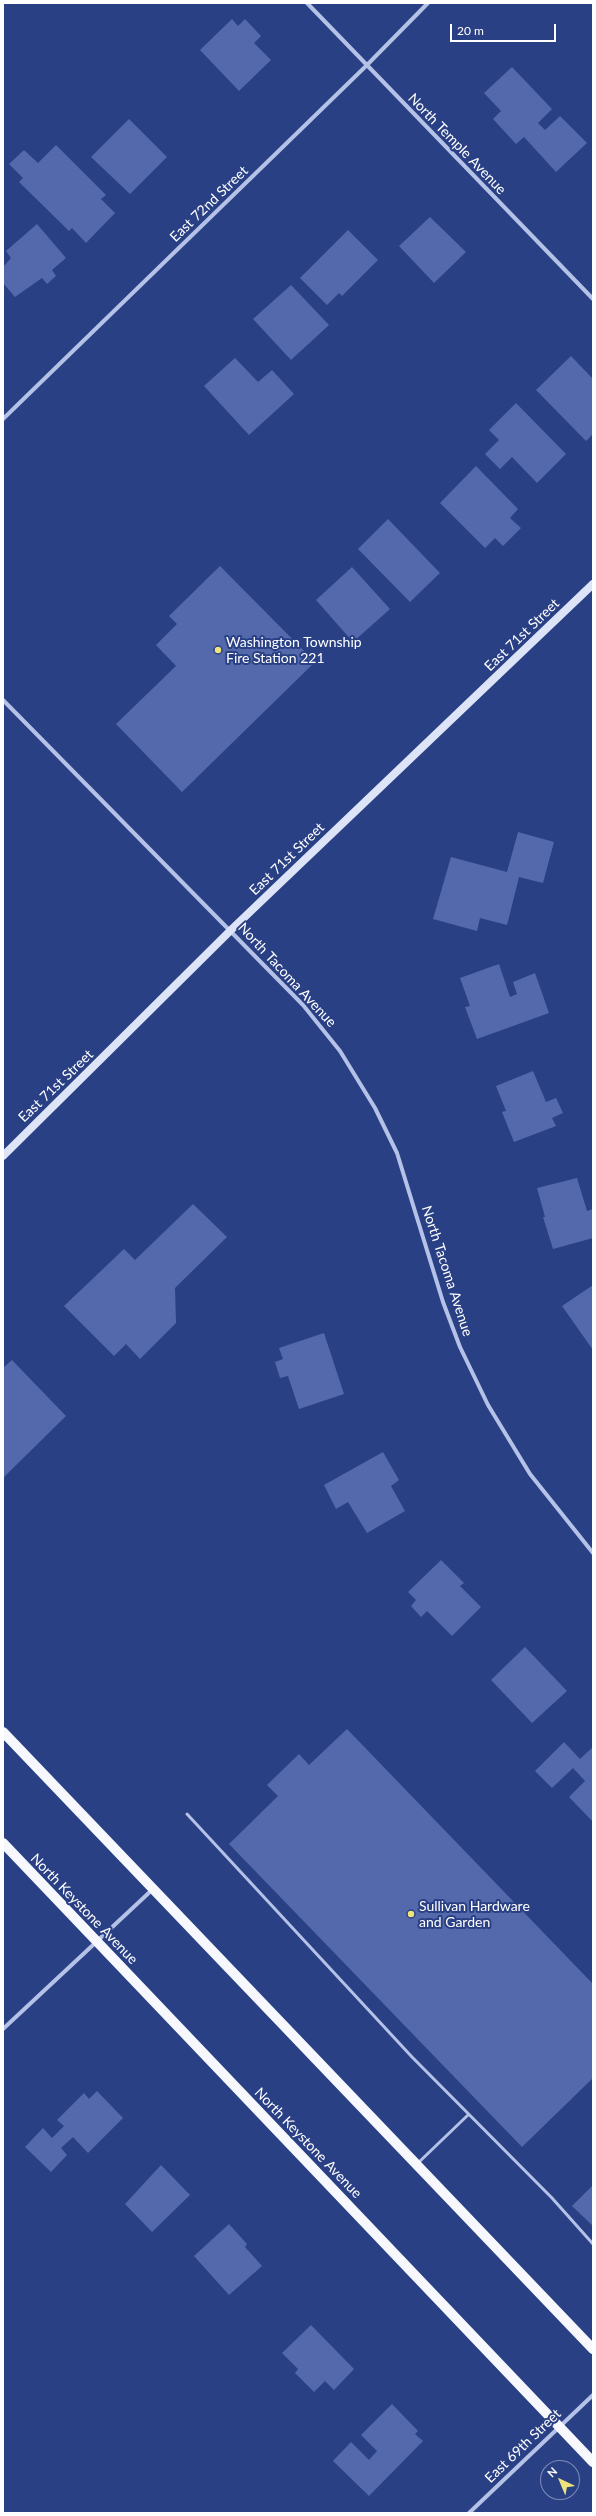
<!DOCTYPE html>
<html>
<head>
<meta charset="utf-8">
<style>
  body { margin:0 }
  #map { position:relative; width:596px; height:2516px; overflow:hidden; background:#2a4085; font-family:Lato,sans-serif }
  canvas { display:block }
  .frame { position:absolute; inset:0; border:4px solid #fff; pointer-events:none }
  .north { position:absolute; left:540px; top:2460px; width:40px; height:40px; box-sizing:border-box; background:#2a4085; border:1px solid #7f8cb6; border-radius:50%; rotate:316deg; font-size:11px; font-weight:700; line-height:16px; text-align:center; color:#fff }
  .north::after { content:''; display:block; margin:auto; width:14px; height:18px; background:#eee37c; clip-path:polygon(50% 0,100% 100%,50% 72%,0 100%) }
  .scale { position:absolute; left:450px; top:24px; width:106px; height:18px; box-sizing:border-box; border:2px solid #fff; border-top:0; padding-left:5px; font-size:12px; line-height:14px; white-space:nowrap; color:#fff; -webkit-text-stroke:3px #2a4085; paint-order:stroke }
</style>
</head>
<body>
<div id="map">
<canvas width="596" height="2516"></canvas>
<div class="frame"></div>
<div class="north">N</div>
<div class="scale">20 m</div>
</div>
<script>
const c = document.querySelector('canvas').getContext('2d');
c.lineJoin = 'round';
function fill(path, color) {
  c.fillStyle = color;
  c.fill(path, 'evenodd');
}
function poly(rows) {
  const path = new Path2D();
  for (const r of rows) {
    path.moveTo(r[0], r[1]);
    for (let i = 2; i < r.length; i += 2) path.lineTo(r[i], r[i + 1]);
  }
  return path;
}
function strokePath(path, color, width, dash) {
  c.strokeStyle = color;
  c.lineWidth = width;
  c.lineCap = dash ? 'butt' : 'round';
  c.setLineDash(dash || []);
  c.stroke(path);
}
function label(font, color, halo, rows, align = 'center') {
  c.font = font + ' Lato,sans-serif';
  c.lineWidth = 4;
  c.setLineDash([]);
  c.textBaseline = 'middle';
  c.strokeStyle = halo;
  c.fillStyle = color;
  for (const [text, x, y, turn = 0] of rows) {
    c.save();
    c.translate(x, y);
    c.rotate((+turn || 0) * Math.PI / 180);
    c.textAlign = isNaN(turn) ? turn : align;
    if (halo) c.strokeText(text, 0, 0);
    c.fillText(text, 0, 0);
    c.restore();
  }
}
fill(poly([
  [232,19,238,26,245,19,261,36,254,43,271,60,239,91,200,50],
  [512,67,552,109,538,123,545,130,560,116,587,143,556,172,524,137,516,144,493,119,501,111,484,93],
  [129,119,167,157,130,194,91,157],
  [56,145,106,195,101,199,115,213,86,243,72,228,69,231,19,182,23,178,9,164,24,150,38,163],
  [430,217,466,252,434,283,399,246],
  [37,224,66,258,52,270,56,276,47,284,42,278,15,297,3,283,3,267,11,258,6,251],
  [348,230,378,260,342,296,339,293,327,305,300,278],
  [291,285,329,325,291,360,253,319],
  [571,356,593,379,593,434,586,441,536,390],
  [235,358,258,382,272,370,294,394,249,435,204,386],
  [516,403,566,454,537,483,512,457,500,469,485,454,499,440,489,430],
  [476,466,518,509,510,518,521,528,503,546,495,538,485,548,440,503],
  [388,519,440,573,410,602,358,549],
  [220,566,315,662,182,792,116,724,176,666,156,645,177,624,169,616],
  [352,567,390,609,353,642,316,600],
  [518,832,554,842,543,883,519,877,507,925,480,918,477,931,433,919,451,857,507,872],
  [499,964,510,997,517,994,513,982,535,973,549,1013,477,1039,465,1007,470,1006,460,978],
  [533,1071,546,1102,556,1098,563,1113,552,1118,556,1126,514,1142,502,1112,506,1111,496,1086],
  [577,1178,587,1211,593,1209,593,1238,553,1249,543,1217,545,1217,537,1188],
  [193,1204,227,1237,175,1288,176,1323,140,1359,126,1344,114,1356,64,1306,124,1249,135,1260],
  [593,1285,593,1350,562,1306],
  [324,1333,344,1394,299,1409,288,1376,280,1378,275,1362,283,1359,279,1348],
  [12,1360,66,1416,3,1478,3,1368],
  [383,1452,399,1480,391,1486,405,1511,367,1533,348,1502,336,1509,324,1485],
  [441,1560,464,1583,460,1586,481,1607,452,1636,427,1611,421,1617,411,1606,416,1600,408,1592],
  [525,1647,567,1691,532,1723,491,1680],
  [347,1729,593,1984,593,2078,522,2147,229,1844,278,1796,267,1785,299,1754,309,1765],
  [564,1742,580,1759,593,1747,593,1822,569,1797,585,1781,573,1768,552,1788,535,1771],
  [97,2091,123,2118,88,2153,73,2137,61,2148,67,2155,51,2172,25,2147,43,2128,52,2138,64,2126,57,2120,84,2093,89,2099],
  [161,2165,190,2195,152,2232,125,2204],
  [593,2185,593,2226,572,2206],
  [229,2224,247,2244,245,2247,262,2266,229,2295,194,2256],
  [311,2325,354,2369,334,2390,325,2381,314,2392,295,2373,298,2369,282,2353],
  [392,2404,418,2431,415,2434,423,2441,369,2496,333,2461,351,2442,369,2460,377,2451,361,2435]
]), '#5369ac');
strokePath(poly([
  [187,1814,412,2057,552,2198,593,2244],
  [418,2163,468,2115]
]), '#b5c2e7', 3);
strokePath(poly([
  [307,3,593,299],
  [3,419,366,66,428,3],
  [3,700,303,1005,340,1051,375,1108,397,1153,443,1302,460,1347,488,1405,530,1474,593,1553],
  [3,2029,153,1889],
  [469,2513,593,2395]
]), '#b5c2e7', 4);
strokePath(poly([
  [3,1156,231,930,593,584]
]), '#dee4f7', 8);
strokePath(poly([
  [3,1732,593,2349],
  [3,1843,593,2462]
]), '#f6f8fe', 10);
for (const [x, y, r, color] of [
  [218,650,4,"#eee37c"],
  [411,1914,4,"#eee37c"]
]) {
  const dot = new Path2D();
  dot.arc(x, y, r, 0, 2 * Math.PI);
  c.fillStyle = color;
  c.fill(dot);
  strokePath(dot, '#2a4085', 1.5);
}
label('14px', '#fff', '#2a4085', [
  ["North Temple Avenue",457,144,46],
  ["East 72nd Street",209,204,-44],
  ["East 71st Street",522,635,-44],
  ["East 71st Street",287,859,-44],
  ["North Tacoma Avenue",287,975,47],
  ["East 71st Street",56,1086,-44],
  ["North Tacoma Avenue",447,1271,72],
  ["North Keystone Avenue",84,1909,46],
  ["North Keystone Avenue",308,2143,46],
  ["East 69th Street",523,2446,-44]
]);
label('14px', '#fff', '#2a4085', [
  ["Washington Township",226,642],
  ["Fire Station 221",226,658],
  ["Sullivan Hardware",419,1906],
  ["and Garden",419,1922]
], 'left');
</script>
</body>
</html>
